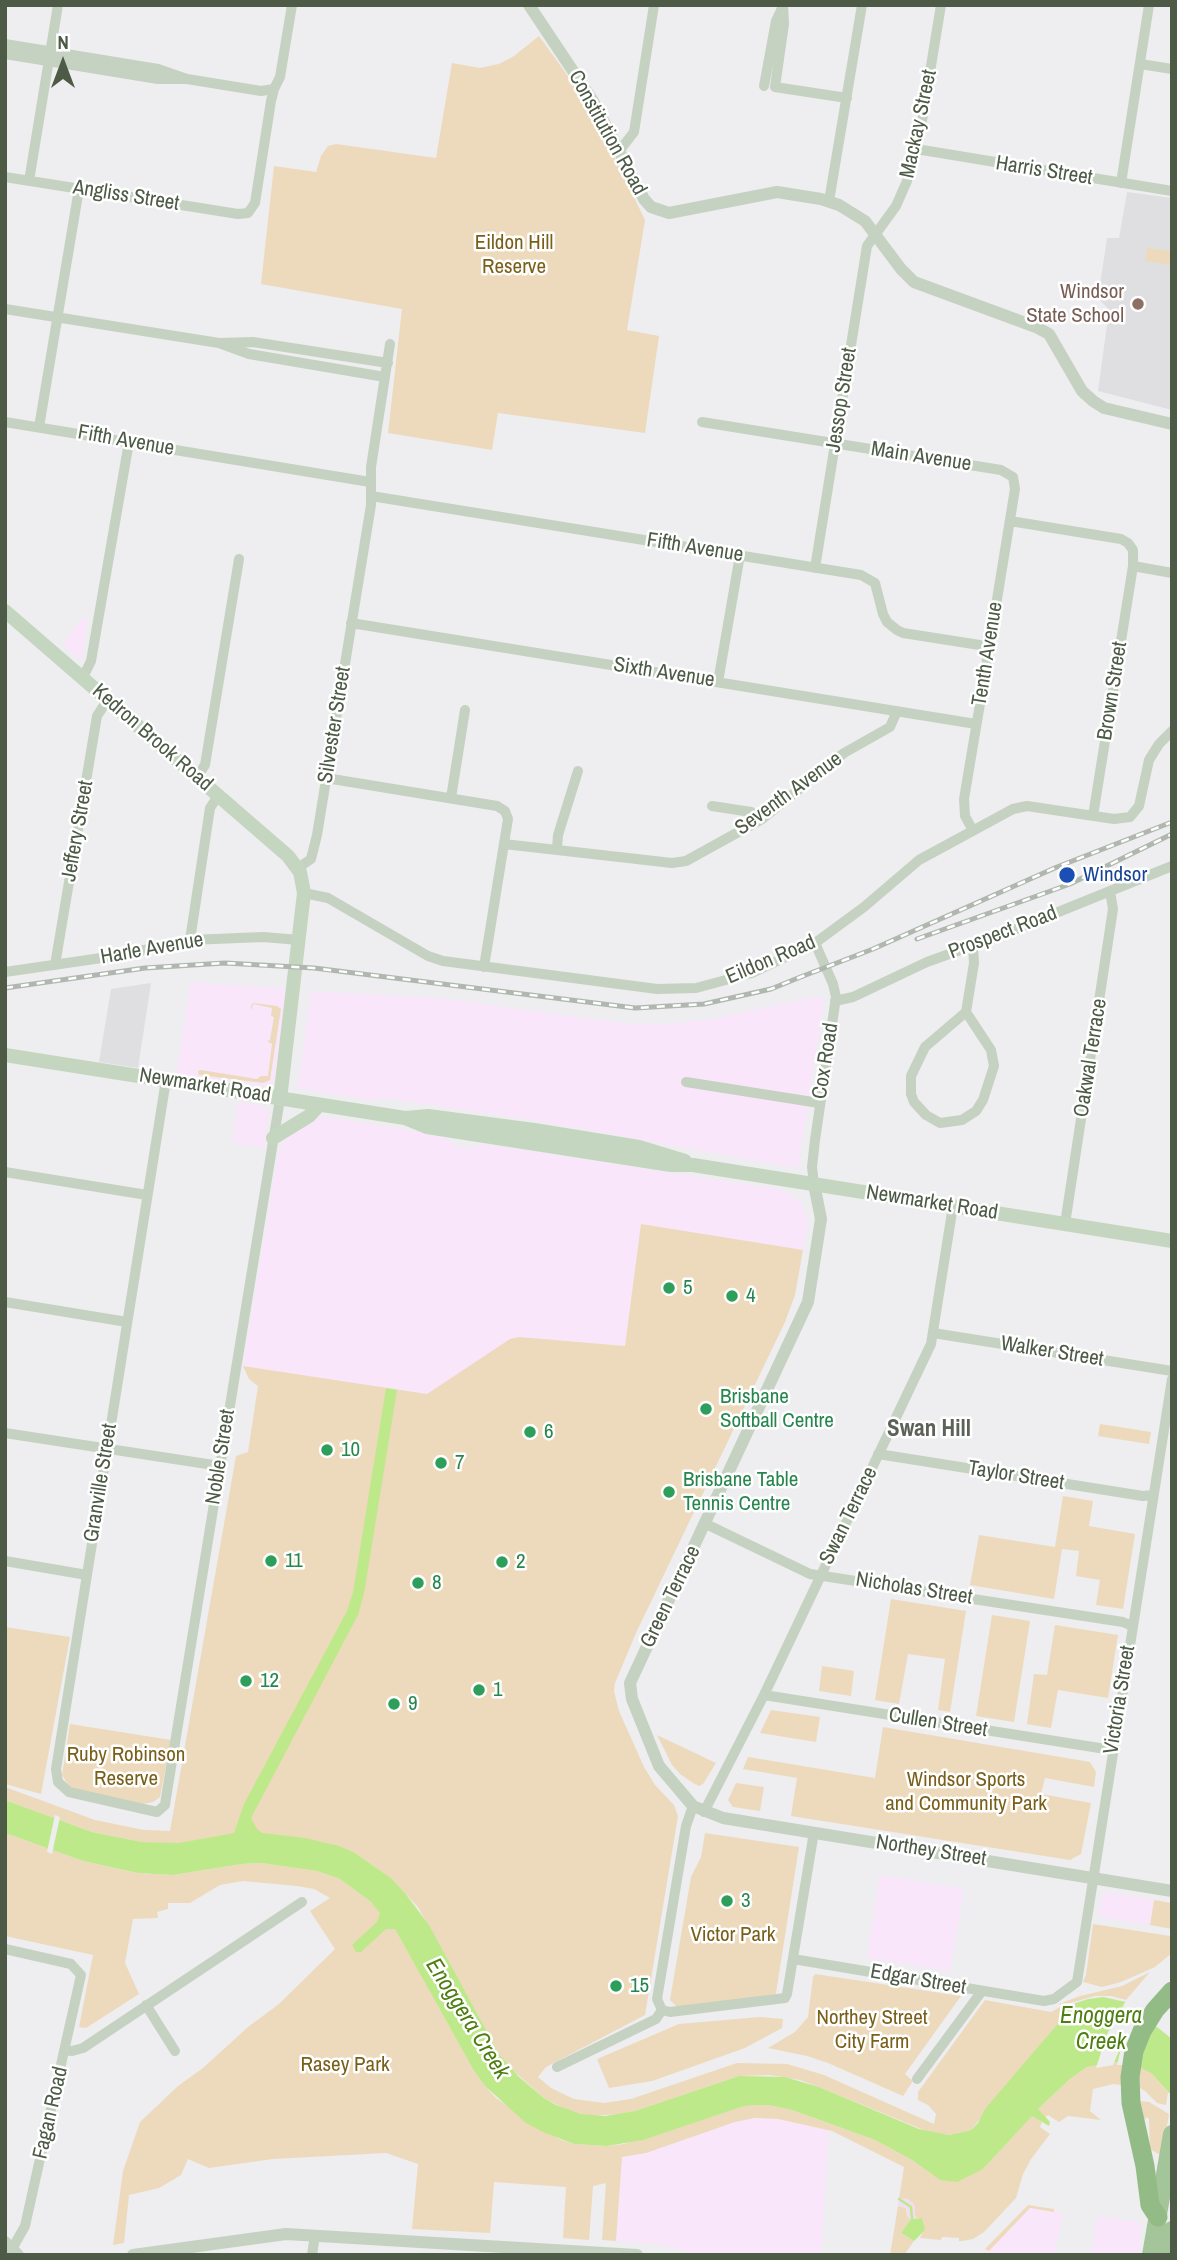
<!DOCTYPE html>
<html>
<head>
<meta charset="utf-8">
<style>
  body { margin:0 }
  #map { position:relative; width:1177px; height:2260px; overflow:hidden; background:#eeedf0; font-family:"Archivo Narrow",sans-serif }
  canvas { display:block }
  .frame { position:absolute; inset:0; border:7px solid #4c5a46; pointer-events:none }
  .north { position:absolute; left:28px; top:28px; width:70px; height:70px; -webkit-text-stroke:5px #fff; paint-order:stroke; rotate:0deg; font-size:19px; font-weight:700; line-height:28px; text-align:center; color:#4c5a46 }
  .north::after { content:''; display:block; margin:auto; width:24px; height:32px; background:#4c5a46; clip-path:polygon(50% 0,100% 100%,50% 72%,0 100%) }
</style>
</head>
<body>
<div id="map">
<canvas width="1177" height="2260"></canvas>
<div class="frame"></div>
<div class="north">N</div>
</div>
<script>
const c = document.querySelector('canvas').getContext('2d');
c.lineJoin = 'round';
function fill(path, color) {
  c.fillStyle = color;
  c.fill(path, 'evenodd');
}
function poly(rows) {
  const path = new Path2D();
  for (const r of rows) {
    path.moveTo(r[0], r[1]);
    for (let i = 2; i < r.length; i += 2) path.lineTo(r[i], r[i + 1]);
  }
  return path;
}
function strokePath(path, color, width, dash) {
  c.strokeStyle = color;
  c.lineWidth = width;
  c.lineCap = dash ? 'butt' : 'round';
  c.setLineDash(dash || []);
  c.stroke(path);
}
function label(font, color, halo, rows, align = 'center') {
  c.font = font + ' "Archivo Narrow",sans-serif';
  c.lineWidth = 5;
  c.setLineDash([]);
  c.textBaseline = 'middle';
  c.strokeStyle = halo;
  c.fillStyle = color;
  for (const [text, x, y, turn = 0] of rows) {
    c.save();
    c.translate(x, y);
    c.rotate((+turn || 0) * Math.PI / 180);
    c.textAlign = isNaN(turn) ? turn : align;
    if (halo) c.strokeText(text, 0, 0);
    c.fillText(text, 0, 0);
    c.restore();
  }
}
fill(poly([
  [82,618,87,619,82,661,63,644],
  [191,982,286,989,275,1077,272,1084,265,1086,176,1075],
  [311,991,438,998,623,1023,670,1024,713,1019,814,997,824,998,798,1168,525,1119,380,1097,378,1101,302,1089,298,1086],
  [238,1102,261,1105,269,1112,264,1148,232,1143],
  [325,1117,447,1136,453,1146,472,1149,483,1144,783,1190,801,1202,808,1221,803,1250,641,1224,625,1346,519,1337,510,1339,427,1394,243,1366,278,1153,286,1136,312,1118],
  [880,1875,964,1889,950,1971,867,1958],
  [1103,1892,1154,1900,1150,1925,1099,1917],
  [747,2118,777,2119,829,2130,821,2255,696,2255,661,2244,616,2241,622,2157,646,2153],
  [1028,2205,1058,2210,1057,2212,1062,2213,1055,2255,984,2255,985,2249],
  [1097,2216,1140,2223,1140,2255,1091,2255]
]), '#fae6fb');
fill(poly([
  [1127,192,1172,198,1172,410,1098,391,1109,310,1098,298,1107,238,1119,238],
  [151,983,138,1068,99,1062,111,989]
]), '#dfdfe1');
fill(poly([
  [539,36,591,108,645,220,627,330,659,336,645,433,498,413,492,450,388,433,402,309,261,284,274,166,316,172,321,156,328,146,336,144,436,158,452,63,480,68,499,64,514,56],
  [1147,248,1172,251,1172,265,1145,261],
  [253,1003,277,1006,281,1009,270,1080,263,1083,199,1075,198,1071,201,1070,257,1079,261,1076,268,1076,272,1044,267,1041,270,1040,274,1017,271,1016,272,1008,253,1004,251,1011,251,1005],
  [641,1224,803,1250,795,1295,785,1322,636,1633,615,1683,614,1691,619,1711,644,1767,655,1785,674,1805,678,1816,645,2015,546,2067,538,2077,551,2088,574,2099,604,2103,631,2099,737,2063,787,2064,824,2075,934,2124,936,2114,928,2105,918,2100,918,2092,985,2000,1051,2012,1062,2006,1059,2004,1080,1996,1122,1986,1150,1972,1126,2000,1111,1996,1095,1996,1063,2005,1065,2012,1061,2020,971,2130,949,2135,931,2133,819,2087,800,2080,770,2075,739,2076,635,2111,619,2114,591,2116,569,2111,544,2098,508,2066,499,2054,418,1907,391,1878,355,1853,142,1842,92,1832,5,1800,5,1787,95,1820,144,1830,170,1831,236,1456,248,1452,258,1386,249,1379,243,1366,427,1394,510,1339,519,1337,625,1346],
  [1100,1424,1151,1432,1149,1444,1098,1436],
  [1063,1496,1093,1501,1089,1526,1135,1534,1123,1609,1096,1605,1100,1580,1076,1576,1079,1551,1062,1549,1054,1599,970,1585,979,1535,1055,1547],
  [891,1599,966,1611,950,1712,938,1710,945,1659,908,1654,899,1704,875,1700],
  [992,1615,1030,1621,1014,1722,976,1716],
  [1055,1625,1118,1635,1108,1698,1058,1690,1051,1728,1027,1724,1034,1674,1047,1675],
  [5,1627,70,1637,41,1794,5,1784],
  [822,1666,854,1671,851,1696,819,1691],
  [771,1710,820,1717,816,1742,760,1733],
  [70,1724,171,1740,160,1797,153,1802,143,1804,70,1788,62,1775],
  [883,1727,1090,1762,1096,1772,1094,1787,1045,1778,1041,1794,1091,1803,1081,1854,1070,1860,791,1816,797,1778,743,1769,748,1757,875,1778],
  [657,1735,716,1763,703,1784,699,1786,693,1783,680,1774,672,1765],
  [736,1783,764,1787,760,1811,733,1807,728,1800],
  [5,1833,83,1861,138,1873,173,1875,242,1864,261,1863,317,1871,340,1879,371,1902,393,1925,474,2071,485,2086,497,2099,559,2139,574,2144,607,2146,624,2144,744,2106,768,2105,792,2110,875,2140,912,2160,933,2175,983,2169,1032,2115,1042,2122,1040,2127,1050,2134,1031,2159,1023,2174,1016,2198,984,2232,973,2239,962,2241,959,2241,959,2238,942,2237,941,2240,920,2238,924,2230,922,2218,914,2218,916,2217,908,2199,899,2199,904,2167,832,2131,778,2119,755,2118,735,2122,646,2153,622,2157,616,2241,602,2240,606,2183,593,2186,589,2240,563,2238,566,2187,494,2182,490,2233,412,2229,418,2164,386,2153,273,2159,209,2168,188,2159,181,2175,159,2188,129,2195,124,2243,113,2245,123,2171,140,2122,178,2086,203,2068,248,2027,279,2004,335,1949,310,1911,330,1898,314,1889,297,1886,243,1881,220,1885,190,1903,168,1903,168,1909,157,1912,158,1918,133,1919,125,1963,139,1994,86,2028,79,2027,93,1955,5,1936],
  [705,1833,799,1847,776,1993,772,1998,677,2007,670,2000,691,1877,701,1857],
  [1154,1900,1172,1903,1172,1929,1150,1925],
  [1093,1924,1170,1936,1172,1930,1172,1953,1155,1967,1121,1982,1102,1987,1083,1982,1086,1975],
  [815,1974,961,1996,905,2074,913,2081,903,2096,828,2063,807,2056,768,2048,795,2032,808,2017,813,1977],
  [760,2017,783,2019,782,2028,745,2048,652,2081,609,2088,597,2059,679,2024],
  [1122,2062,1143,2067,1151,2073,1168,2092,1166,2105,1157,2103,1145,2091,1138,2087,1113,2084,1093,2089,1090,2111,1101,2120,1068,2116,1059,2122,1048,2115,1044,2118,1038,2109,1070,2079,1087,2067,1098,2063],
  [1140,2101,1149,2102,1169,2114,1162,2156,1150,2149,1149,2119,1147,2117,1144,2120],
  [1028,2205,1054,2209,1054,2212,1030,2208,989,2251,985,2249],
  [898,2206,906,2208,907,2216,911,2219,901,2233,914,2241,904,2255,890,2255]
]), '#eddabc');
fill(poly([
  [905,2198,912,2202,915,2206,915,2218,908,2218,907,2208,898,2206,899,2199]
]), '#f0ddf1');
fill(poly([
  [386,1388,397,1390,364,1594,358,1615,251,1818,257,1829,262,1833,305,1838,339,1846,355,1853,391,1878,405,1893,429,1925,499,2054,519,2077,544,2098,556,2105,581,2114,605,2116,635,2111,739,2076,785,2077,819,2087,919,2129,949,2135,971,2130,978,2123,985,2109,1061,2020,1065,2012,1064,2007,1088,1999,1103,1997,1126,2002,1172,2039,1172,2096,1151,2073,1132,2063,1111,2062,1087,2067,1070,2079,1038,2109,1050,2122,1049,2126,1032,2116,983,2169,957,2182,940,2180,912,2160,875,2140,792,2110,768,2105,744,2106,643,2140,607,2146,574,2144,543,2132,526,2123,485,2086,474,2071,395,1929,386,1929,361,1952,356,1952,352,1945,377,1922,380,1913,371,1902,340,1879,317,1871,261,1863,242,1864,173,1875,138,1873,83,1861,5,1833,5,1800,92,1832,142,1842,179,1843,234,1833,244,1804,347,1611,353,1592],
  [922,2218,925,2230,914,2241,901,2233,911,2219]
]), '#bee98a');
fill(poly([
  [55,1815,60,1817,52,1854,47,1852],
  [1127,1999,1144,2012,1123,2065,1117,2065,1122,2044,1113,2065,1096,2068,1107,2034]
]), '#eeedf0');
strokePath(poly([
  [899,2199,911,2207,912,2218]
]), '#bee98a', 2.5);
strokePath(poly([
  [783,5,784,24,775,87,847,98],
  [5,44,158,69,187,79,261,91,274,89],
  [5,54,158,79,187,79],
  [1140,64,1172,69],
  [764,86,776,21,782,8],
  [916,149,1172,191],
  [620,150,634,132,654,5],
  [5,177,238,214,248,213,255,203,271,101,274,89,280,77,292,5],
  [29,181,58,5],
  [1121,183,1149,5],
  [829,201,862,5],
  [5,309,219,343,253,342,388,363],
  [219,343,249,354,385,377],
  [5,422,370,482],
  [702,422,1001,470,1013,477,1015,489,992,630,986,644,987,662,964,799,965,816,972,829],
  [39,427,79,189],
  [371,496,861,575,875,583,883,614,887,622,897,630,903,633,986,646],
  [1010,521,1121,539,1128,543,1133,550,1133,566,1172,573],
  [815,568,867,246,896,206,907,181,920,133,941,5],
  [351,623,976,724],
  [83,677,91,661,129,442],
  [718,682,740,555],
  [197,777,205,765,239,559],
  [326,778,497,806,505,811,508,819,484,967],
  [451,798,465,710],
  [712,806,751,812,762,819],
  [1093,816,1133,566],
  [504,844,672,863,686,861,762,819,844,753,890,727,897,711],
  [557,849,558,835,578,771],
  [298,868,311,859,317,835,371,505,371,467,390,344],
  [304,893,328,898,428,956,443,961,657,989,696,988,752,973,815,943,864,907,919,860,1013,809,1027,806,1114,819,1130,817,1139,806,1149,760,1159,744,1172,731],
  [190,940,210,808,218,796],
  [55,965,97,716,108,699],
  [5,972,122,955,190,940,263,937,299,940],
  [835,1001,853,997,927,962,999,936,1172,866],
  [966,1012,925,1047,911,1076,911,1094,914,1102,926,1115,940,1123,962,1120,976,1111,983,1100,994,1066,991,1050,966,1012,974,963,973,946],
  [166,1080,56,1769,58,1782,69,1792,157,1812,165,1805,166,1798,280,1099],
  [686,1082,819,1103],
  [5,1172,147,1195],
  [814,1184,812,1167,815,1140,836,997,833,984,815,943],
  [1065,1224,1113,909,1110,891],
  [5,1302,127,1322],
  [933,1333,1172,1371],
  [5,1433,220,1466],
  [878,1454,1143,1496,1153,1495],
  [706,1524,810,1574,1123,1622,1132,1626],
  [5,1561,87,1575],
  [764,1695,1112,1750],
  [704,1812,764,1695,931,1344,953,1206],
  [5,1949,71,1964,81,1975,25,2226,12,2249],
  [793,1959,1044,2001,1054,1999,1077,1982,1172,1379],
  [146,2005,175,2051],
  [662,2010,670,2012,785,1998,787,1994,814,1832],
  [662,2010,657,1999,686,1826,693,1806],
  [65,2050,72,2051,83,2048,302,1902],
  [557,2067,656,2019,662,2010],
  [917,2079,982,1991],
  [312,2255,315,2235]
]), '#c5d2c1', 10);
strokePath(poly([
  [529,5,593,101,644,199,651,207,669,213,777,192,821,199,839,205,865,221,901,269,914,282,1036,327,1049,334,1082,391,1093,401,1104,408,1172,424],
  [814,1184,821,1219,808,1302,630,1683,632,1699,659,1766,693,1806,723,1818,1172,1891],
  [5,2242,18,2255],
  [133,2255,286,2234,637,2255]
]), '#c5d2c1', 12);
strokePath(poly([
  [5,611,288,856,300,872,304,893,280,1099],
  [5,1055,405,1118,427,1127,671,1165,693,1165,1172,1241],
  [406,1118,428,1116,534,1130,639,1147,685,1161],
  [273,1138,309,1116,319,1105]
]), '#c5d6c0', 14);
strokePath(poly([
  [1151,2255,1172,2134],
  [1167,2255,1172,2230]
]), '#a4c49a', 18);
strokePath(poly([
  [1158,2217,1150,2205,1145,2166,1131,2103,1130,2077,1134,2051,1142,2031,1155,2010,1172,1991]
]), '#93bb86', 19);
const rail = poly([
  [917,939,1070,884,1172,834],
  [5,988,145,968,225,963,314,968,635,1008,704,1004,771,989,798,978,873,949,1057,867,1172,822]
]);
strokePath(rail, '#b0b7af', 5);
strokePath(rail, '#fff', 2.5, [8]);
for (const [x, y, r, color] of [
  [1138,304,7,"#8d6e63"],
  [1067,875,9,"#1a4fb4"],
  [669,1288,7,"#2e9e5b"],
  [732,1296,7,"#2e9e5b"],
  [706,1409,7,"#2e9e5b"],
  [530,1432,7,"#2e9e5b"],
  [327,1450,7,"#2e9e5b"],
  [441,1463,7,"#2e9e5b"],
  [669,1492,7,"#2e9e5b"],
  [271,1561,7,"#2e9e5b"],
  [502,1562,7,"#2e9e5b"],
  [418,1583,7,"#2e9e5b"],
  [246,1681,7,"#2e9e5b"],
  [479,1690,7,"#2e9e5b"],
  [394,1704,7,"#2e9e5b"],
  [727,1901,7,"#2e9e5b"],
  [616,1986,7,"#2e9e5b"]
]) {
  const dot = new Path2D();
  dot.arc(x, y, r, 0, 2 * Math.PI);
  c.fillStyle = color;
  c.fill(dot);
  strokePath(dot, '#fff', 2.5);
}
label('21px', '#4c5a46', '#fff', [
  ["Mackay Street",919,124,-78],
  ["Constitution Road",607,133,61],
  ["Harris Street",1044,171,9],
  ["Angliss Street",126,196,9],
  ["Jessop Street",842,400,-81],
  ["Fifth Avenue",126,441,10],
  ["Main Avenue",921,457,9],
  ["Fifth Avenue",695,548,9],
  ["Tenth Avenue",988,654,-81],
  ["Sixth Avenue",664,673,9],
  ["Brown Street",1113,691,-81],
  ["Silvester Street",335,725,-81],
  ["Kedron Brook Road",152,738,41],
  ["Seventh Avenue",789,794,-36],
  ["Jeffery Street",78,831,-80],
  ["Prospect Road",1003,933,-21],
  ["Harle Avenue",152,949,-10],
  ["Eildon Road",771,960,-23],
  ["Oakwal Terrace",1091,1058,-81],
  ["Cox Road",826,1061,-81],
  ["Newmarket Road",205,1086,9],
  ["Newmarket Road",932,1203,9],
  ["Walker Street",1052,1352,9],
  ["Noble Street",221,1457,-81],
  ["Taylor Street",1016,1476,9],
  ["Granville Street",101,1483,-81],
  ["Swan Terrace",849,1516,-64],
  ["Nicholas Street",914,1589,9],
  ["Green Terrace",671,1597,-64],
  ["Victoria Street",1120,1700,-81],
  ["Cullen Street",938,1723,9],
  ["Northey Street",931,1851,9],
  ["Edgar Street",918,1980,10],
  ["Fagan Road",51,2113,-77]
]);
label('21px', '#795f19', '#fff', [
  ["Eildon Hill",514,243],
  ["Reserve",514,267],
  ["Ruby Robinson",126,1755],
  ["Reserve",126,1779],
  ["Windsor Sports",966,1780],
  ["and Community Park",966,1804],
  ["Victor Park",733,1935],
  ["Northey Street",872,2018],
  ["City Farm",872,2042],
  ["Rasey Park",345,2065]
]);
label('21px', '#785e54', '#fff', [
  ["Windsor",1124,292],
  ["State School",1124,316]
], 'right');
label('21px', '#164399', '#fff', [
  ["Windsor",1083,875]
], 'left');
label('21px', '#27864d', '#fff', [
  ["5",683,1288],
  ["4",746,1296],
  ["Brisbane",720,1397],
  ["Softball Centre",720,1421],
  ["6",544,1432],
  ["10",341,1450],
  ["7",455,1463],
  ["Brisbane Table",683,1480],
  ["Tennis Centre",683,1504],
  ["11",285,1561],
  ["2",516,1562],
  ["8",432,1583],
  ["12",260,1681],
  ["1",493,1690],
  ["9",408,1704],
  ["3",741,1901],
  ["15",630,1986]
], 'left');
label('bold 23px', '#5c625a', '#fff', [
  ["Swan Hill",929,1430]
]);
label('italic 23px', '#4d7e10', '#fff', [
  ["Enoggera",1101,2017],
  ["Creek",1101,2043],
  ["Enoggera Creek",467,2019,58]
]);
</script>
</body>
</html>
